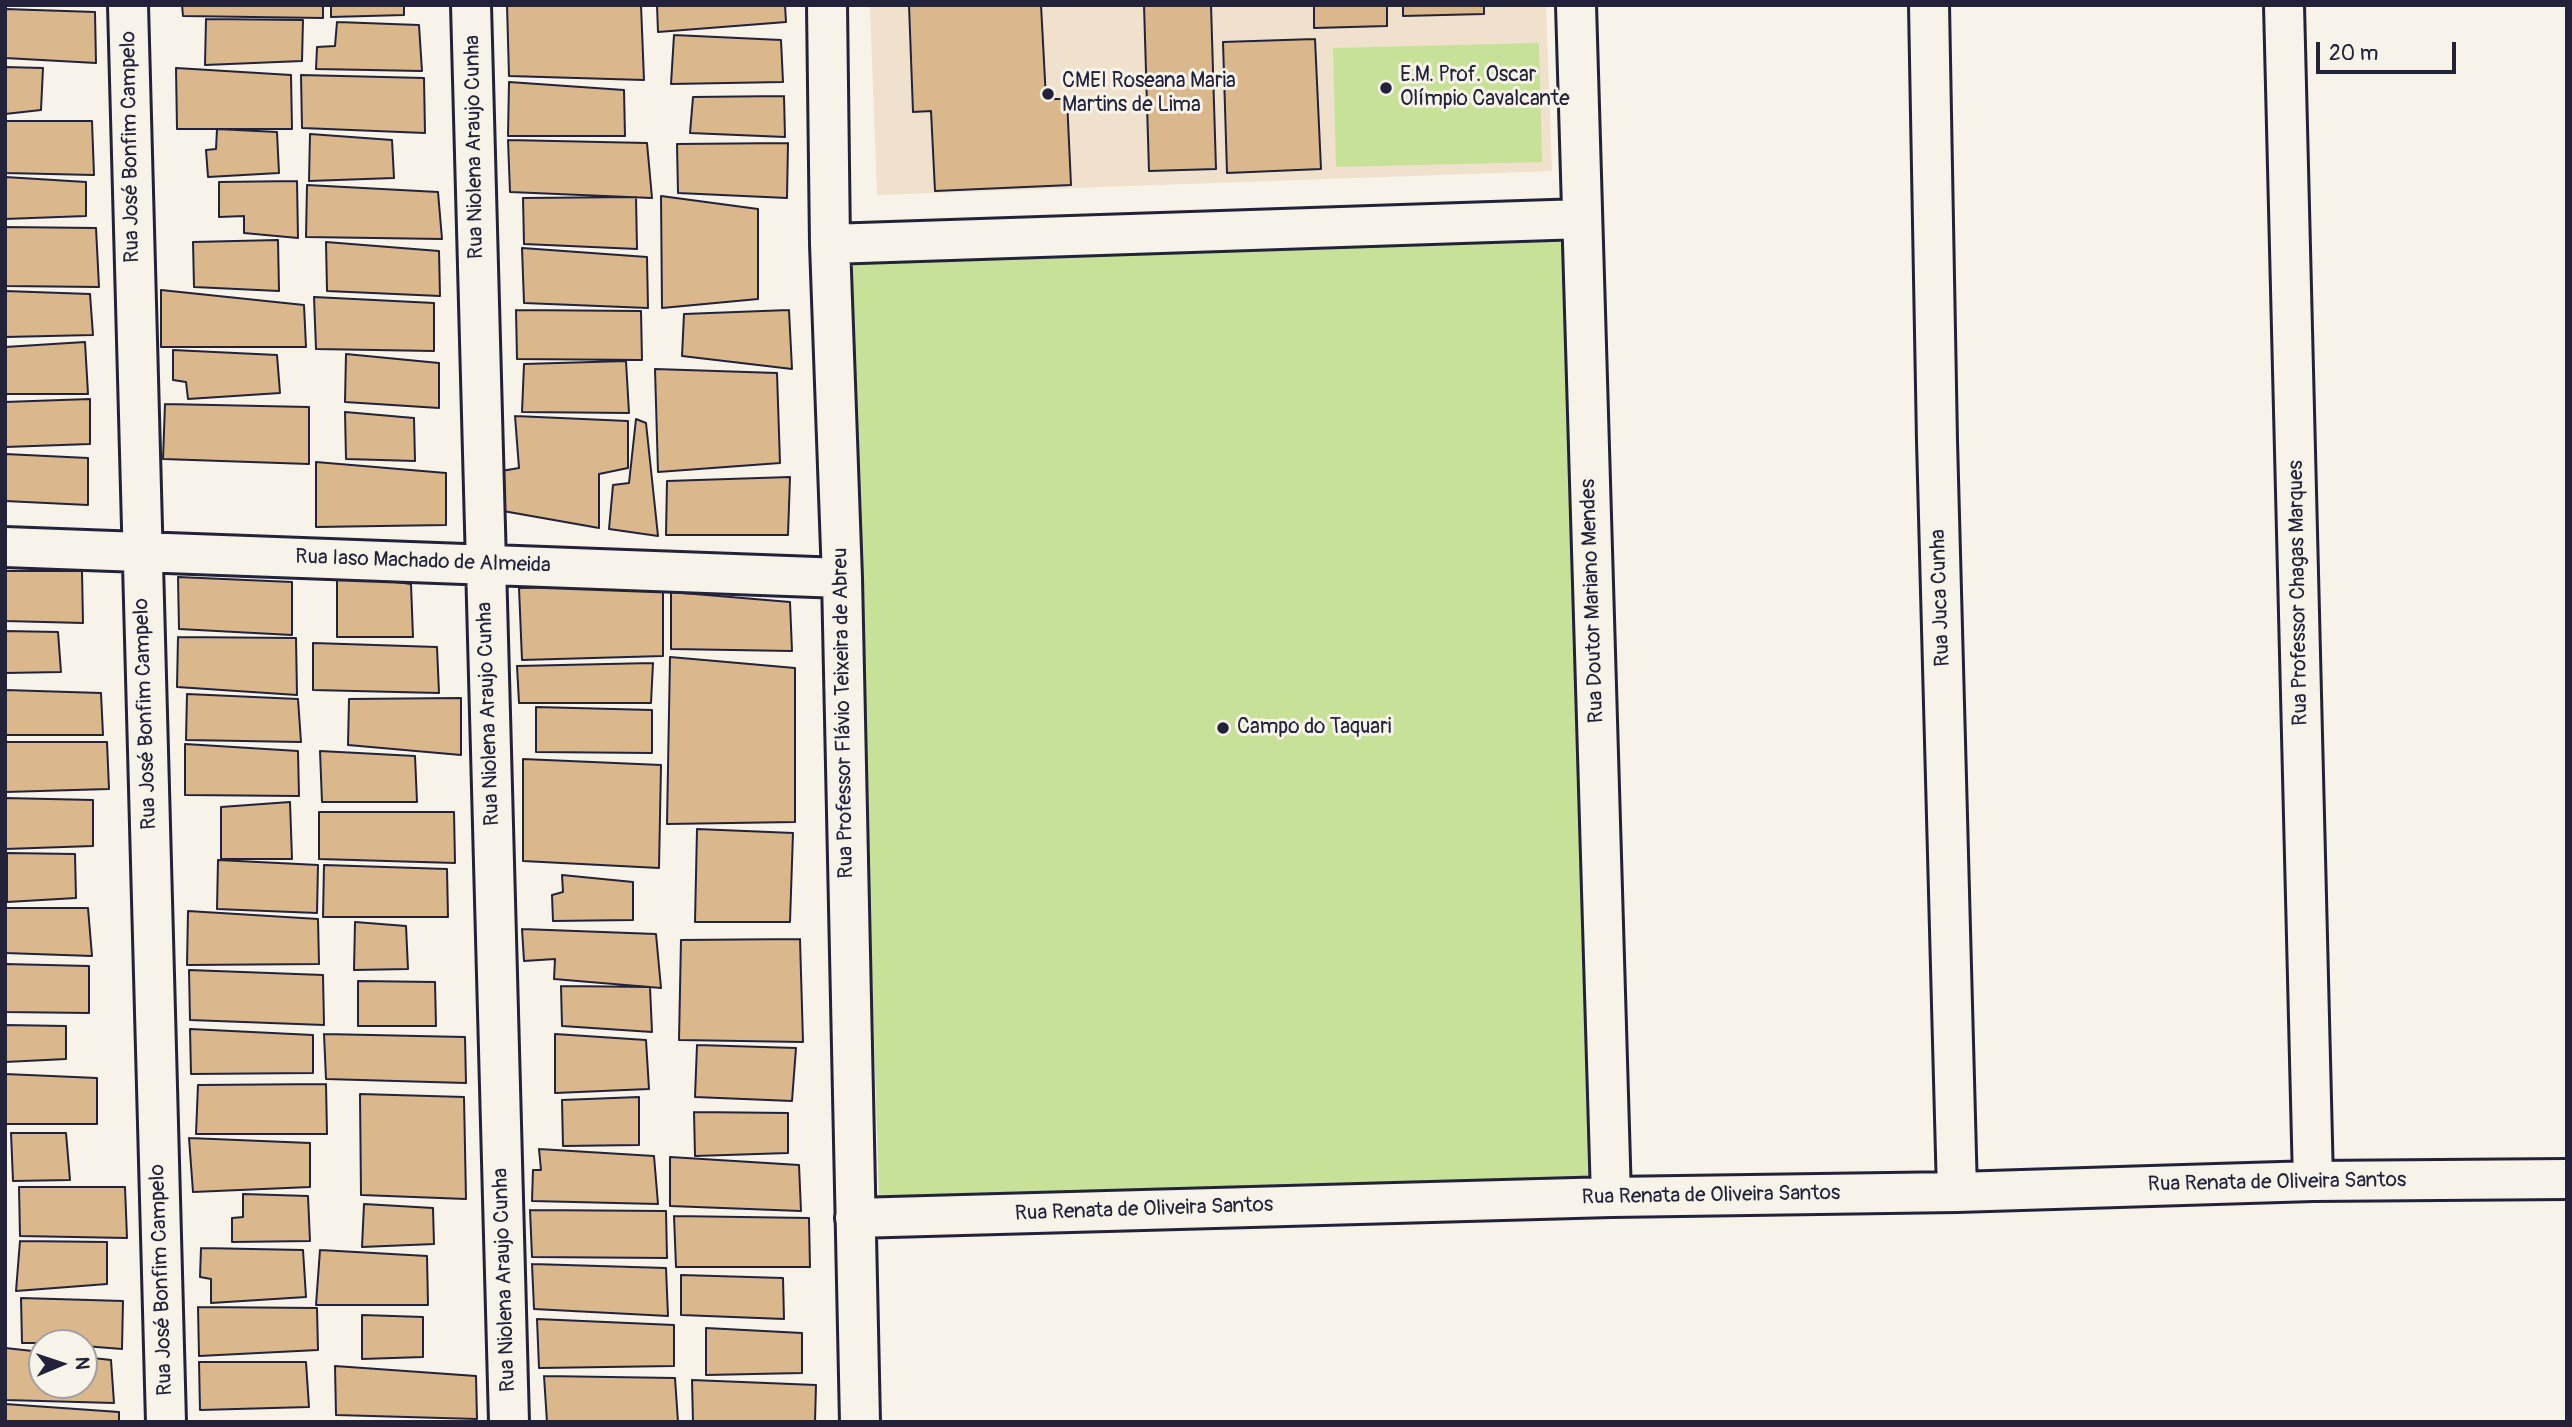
<!DOCTYPE html>
<html>
<head>
<meta charset="utf-8">
<style>
  body { margin:0 }
  #map { position:relative; width:2572px; height:1427px; overflow:hidden; background:#f7f3e8; font-family:Pangolin,sans-serif }
  canvas { display:block }
  .frame { position:absolute; inset:0; border:7px solid #22223b; pointer-events:none }
  .north { position:absolute; left:28px; top:1329px; width:70px; height:70px; box-sizing:border-box; background:#f7f3e8; border:2px solid #a29fa3; border-radius:50%; rotate:88deg; font-size:19px; font-weight:700; line-height:28px; text-align:center; color:#22223b }
  .north::after { content:''; display:block; margin:auto; width:24px; height:32px; background:#22223b; clip-path:polygon(50% 0,100% 100%,50% 72%,0 100%) }
  .scale { position:absolute; left:2316px; top:42px; width:140px; height:32px; box-sizing:border-box; border:4px solid #22223b; border-top:0; padding-left:9px; font-size:21px; line-height:24px; white-space:nowrap; color:#22223b; -webkit-text-stroke:5px #f7f3e8; paint-order:stroke }
</style>
</head>
<body>
<div id="map">
<canvas width="2572" height="1427"></canvas>
<div class="frame"></div>
<div class="north">N</div>
<div class="scale">20 m</div>
</div>
<script>
const c = document.querySelector('canvas').getContext('2d');
c.lineJoin = 'round';
function fill(path, color) {
  c.fillStyle = color;
  c.fill(path, 'evenodd');
}
function poly(rows) {
  const path = new Path2D();
  for (const r of rows) {
    path.moveTo(r[0], r[1]);
    for (let i = 2; i < r.length; i += 2) path.lineTo(r[i], r[i + 1]);
  }
  return path;
}
function strokePath(path, color, width, dash) {
  c.strokeStyle = color;
  c.lineWidth = width;
  c.lineCap = dash ? 'butt' : 'round';
  c.setLineDash(dash || []);
  c.stroke(path);
}
function label(font, color, halo, rows, align = 'center') {
  c.font = font + ' Pangolin,sans-serif';
  c.lineWidth = 6;
  c.setLineDash([]);
  c.textBaseline = 'middle';
  c.strokeStyle = halo;
  c.fillStyle = color;
  for (const [text, x, y, turn = 0] of rows) {
    c.save();
    c.translate(x, y);
    c.rotate((+turn || 0) * Math.PI / 180);
    c.textAlign = isNaN(turn) ? turn : align;
    if (halo) c.strokeText(text, 0, 0);
    c.fillText(text, 0, 0);
    c.restore();
  }
}
fill(poly([
  [870,5,1546,5,1552,171,877,195]
]), '#efe1cc');
fill(poly([
  [1539,43,1542,162,1336,167,1333,48],
  [1582,219,1611,1197,879,1200,850,258]
]), '#c7e298');
const building = poly([
  [182,5,323,5,323,18,183,16,182,5],
  [331,5,404,5,404,15,331,17,331,5],
  [507,5,641,5,644,80,509,76,507,5],
  [657,5,785,5,786,22,658,32,657,5],
  [909,5,1041,5,1046,99,1067,99,1071,185,935,191,931,111,913,112,909,5],
  [1144,5,1211,5,1216,169,1149,171,1144,5],
  [1314,5,1387,5,1387,26,1314,28,1314,5],
  [1403,5,1484,5,1484,14,1403,16,1403,5],
  [5,9,95,12,96,63,5,58,5,9],
  [206,19,303,20,302,61,205,65,206,19],
  [337,22,419,25,422,71,316,69,317,47,335,46,337,22],
  [674,35,781,40,783,82,671,84,674,35],
  [1315,39,1321,169,1227,173,1223,42,1315,39],
  [5,67,43,68,41,110,5,114,5,67],
  [176,68,291,75,292,129,177,129,176,68],
  [301,75,424,78,425,133,302,128,301,75],
  [509,82,624,90,625,136,508,136,509,82],
  [784,96,785,137,690,133,693,97,784,96],
  [5,121,92,121,94,175,5,173,5,121],
  [217,129,277,132,279,173,208,177,206,150,216,149,217,129],
  [310,134,392,140,394,178,309,181,310,134],
  [508,140,647,143,652,198,510,192,508,140],
  [788,143,787,198,678,193,677,144,788,143],
  [5,177,86,182,86,216,5,219,5,177],
  [297,181,298,238,244,233,244,216,219,217,219,182,297,181],
  [307,185,438,192,442,239,306,237,307,185],
  [661,196,758,209,758,299,662,308,661,196],
  [636,197,637,249,524,244,523,198,636,197],
  [5,227,96,228,99,287,5,286,5,227],
  [278,240,279,291,194,287,193,242,278,240],
  [326,242,439,251,440,296,327,291,326,242],
  [522,248,647,257,648,308,524,303,522,248],
  [161,290,304,305,306,347,161,347,161,290],
  [5,291,90,294,93,335,5,337,5,291],
  [314,297,434,303,434,351,316,349,314,297],
  [516,310,641,311,642,360,517,359,516,310],
  [789,310,792,369,682,356,684,314,789,310],
  [85,342,88,394,5,394,5,347,85,342],
  [173,350,277,355,280,393,188,399,186,382,173,380,173,350],
  [346,354,439,363,439,408,345,402,346,354],
  [626,361,629,413,522,412,524,364,626,361],
  [655,369,777,373,780,463,658,472,655,369],
  [90,399,90,444,5,447,5,402,90,399],
  [165,404,309,407,309,464,163,459,165,404],
  [345,412,414,418,415,461,346,459,345,412],
  [515,416,628,421,628,468,599,474,599,528,503,511,501,471,519,468,515,416],
  [636,419,646,423,658,536,609,529,613,485,629,483,636,419],
  [5,454,88,458,88,505,5,501,5,454],
  [316,462,446,473,446,525,316,527,316,462],
  [790,477,788,535,666,535,667,481,790,477],
  [5,571,82,571,83,623,5,621,5,571],
  [337,574,411,584,413,637,337,637,337,574],
  [178,577,292,582,292,635,179,629,178,577],
  [663,585,663,656,522,660,519,588,663,585],
  [671,592,790,602,792,651,671,649,671,592],
  [5,631,58,632,61,672,5,673,5,631],
  [178,637,296,638,297,695,177,687,178,637],
  [313,643,437,647,439,693,313,690,313,643],
  [670,657,795,668,795,822,667,824,670,657],
  [653,663,651,703,519,703,517,666,653,663],
  [5,690,101,693,103,735,5,735,5,690],
  [187,694,298,699,301,742,186,740,187,694],
  [461,698,461,755,348,745,349,699,461,698],
  [536,707,652,710,652,753,536,752,536,707],
  [5,742,107,742,109,789,5,792,5,742],
  [185,744,298,751,299,796,185,795,185,744],
  [320,751,415,756,417,802,322,802,320,751],
  [523,759,661,765,659,868,523,861,523,759],
  [5,798,93,800,93,846,5,849,5,798],
  [290,802,292,859,221,859,221,807,290,802],
  [319,812,454,812,455,863,319,859,319,812],
  [697,829,793,833,790,922,695,922,697,829],
  [7,853,75,854,76,898,7,902,7,853],
  [218,860,318,865,317,913,217,909,218,860],
  [324,865,447,869,448,917,323,917,324,865],
  [562,875,633,882,633,920,553,921,552,895,563,892,562,875],
  [5,908,88,908,92,956,5,953,5,908],
  [188,911,318,919,319,964,187,965,188,911],
  [355,922,406,926,408,969,354,970,355,922],
  [522,929,656,934,661,988,554,979,555,959,524,961,522,929],
  [800,939,803,1042,679,1040,681,940,800,939],
  [5,964,89,966,89,1013,5,1012,5,964],
  [189,970,323,975,324,1025,190,1020,189,970],
  [358,981,435,982,436,1026,358,1026,358,981],
  [561,986,650,987,652,1032,562,1026,561,986],
  [5,1025,66,1026,66,1059,5,1062,5,1025],
  [190,1029,313,1035,313,1073,191,1074,190,1029],
  [324,1034,465,1037,466,1083,326,1079,324,1034],
  [555,1034,646,1040,649,1089,555,1093,555,1034],
  [697,1045,796,1048,792,1101,695,1097,697,1045],
  [5,1074,97,1078,97,1124,5,1124,5,1074],
  [326,1084,327,1134,196,1134,198,1085,326,1084],
  [360,1094,464,1097,466,1199,361,1195,360,1094],
  [639,1097,639,1145,563,1146,562,1100,639,1097],
  [694,1112,788,1113,788,1153,695,1156,694,1112],
  [11,1133,66,1133,70,1180,13,1181,11,1133],
  [189,1138,310,1143,310,1187,193,1192,189,1138],
  [539,1149,654,1156,658,1204,532,1201,533,1170,541,1170,539,1149],
  [670,1157,799,1165,801,1211,670,1206,670,1157],
  [19,1187,125,1187,127,1238,20,1236,19,1187],
  [243,1194,308,1196,310,1241,232,1242,232,1218,243,1217,243,1194],
  [364,1204,433,1208,434,1244,362,1247,364,1204],
  [530,1210,666,1211,667,1258,532,1257,530,1210],
  [674,1216,809,1218,810,1267,676,1267,674,1216],
  [20,1241,107,1242,107,1284,16,1291,20,1241],
  [201,1248,303,1250,306,1297,211,1303,211,1279,200,1277,201,1248],
  [320,1250,427,1256,428,1305,316,1305,320,1250],
  [532,1264,666,1268,668,1316,534,1309,532,1264],
  [681,1275,783,1278,784,1319,681,1315,681,1275],
  [21,1298,123,1301,122,1349,84,1346,84,1343,22,1343,21,1298],
  [198,1307,317,1308,318,1350,199,1356,198,1307],
  [362,1315,423,1317,423,1357,362,1359,362,1315],
  [537,1319,674,1325,674,1366,539,1368,537,1319],
  [706,1328,802,1333,802,1373,706,1375,706,1328],
  [5,1348,42,1352,42,1385,84,1385,84,1357,111,1360,114,1403,5,1400,5,1348],
  [199,1362,306,1362,309,1407,200,1410,199,1362],
  [335,1366,476,1376,477,1419,336,1415,335,1366],
  [544,1376,675,1378,678,1422,547,1422,544,1376],
  [692,1380,816,1385,815,1422,693,1422,692,1380],
  [5,1404,119,1412,119,1422,5,1422,5,1404]
]);
fill(building, '#dbb78c');
strokePath(building, '#22223b', 2);
const minor = poly([
  [128,5,166,1422],
  [471,5,509,1422],
  [827,5,830,244,842,578,860,1422],
  [1576,5,1611,1197],
  [1929,5,1937,441,1957,1192],
  [2284,5,2313,1181],
  [830,244,1582,219],
  [5,547,842,578],
  [855,1218,1611,1197,1957,1192,2313,1181,2567,1179]
]);
strokePath(minor, '#22223b', 44);
strokePath(minor, '#f7f3e8', 38);
for (const [x, y, r, color] of [
  [1386,88,7,"#22223b"],
  [1048,94,7,"#22223b"],
  [1223,728,7,"#22223b"]
]) {
  const dot = new Path2D();
  dot.arc(x, y, r, 0, 2 * Math.PI);
  c.fillStyle = color;
  c.fill(dot);
  strokePath(dot, '#f7f3e8', 2.5);
}
label('21px', '#22223b', '#f7f3e8', [
  ["E.M. Prof. Oscar",1400,76],
  ["Olímpio Cavalcante",1400,100],
  ["CMEI Roseana Maria",1062,82],
  ["Martins de Lima",1062,106],
  ["Campo do Taquari",1237,728]
], 'left');
label('21px', '#22223b', '#f7f3e8', [
  ["Rua José Bonfim Campelo",131,147,-91],
  ["Rua Niolena Araujo Cunha",475,147,-91],
  ["Rua Iaso Machado de Almeida",423,562,2],
  ["Rua Professor Chagas Marques",2299,593,-91],
  ["Rua Juca Cunha",1941,598,-92],
  ["Rua Doutor Mariano Mendes",1593,601,-92],
  ["Rua Professor Flávio Teixeira de Abreu",844,713,-91],
  ["Rua José Bonfim Campelo",146,714,-92],
  ["Rua Niolena Araujo Cunha",489,714,-92],
  ["Rua Renata de Oliveira Santos",2277,1183,-1],
  ["Rua Renata de Oliveira Santos",1711,1196,-1],
  ["Rua Renata de Oliveira Santos",1144,1210,-2],
  ["Rua José Bonfim Campelo",162,1280,-92],
  ["Rua Niolena Araujo Cunha",505,1280,-92]
]);
</script>
</body>
</html>
